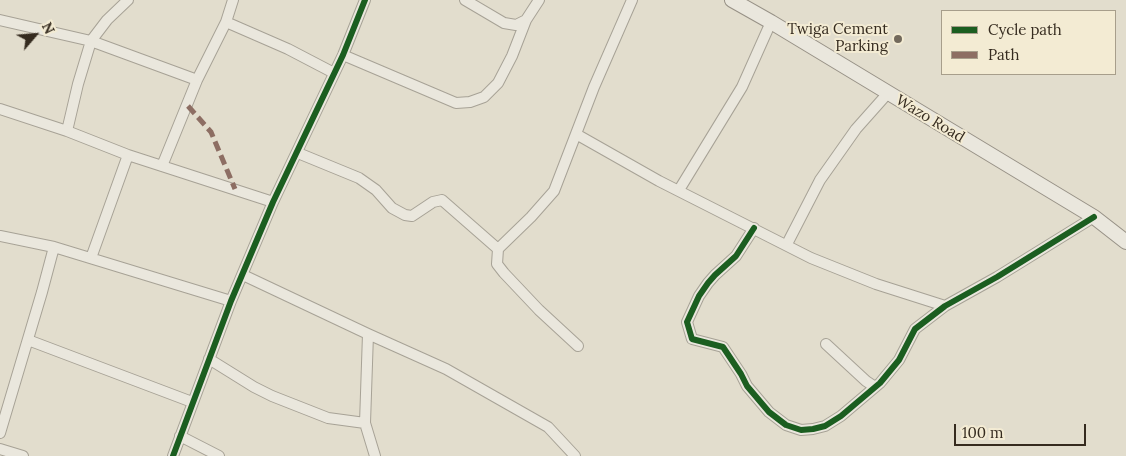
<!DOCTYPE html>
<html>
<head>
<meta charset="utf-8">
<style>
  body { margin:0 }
  #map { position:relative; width:1126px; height:456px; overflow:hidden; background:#e2ddcd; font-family:Lora,serif }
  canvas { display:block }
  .legend { position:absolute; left:941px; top:10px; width:175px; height:65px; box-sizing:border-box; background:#f3ebd3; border:1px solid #a79e8b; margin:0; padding:6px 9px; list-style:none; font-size:15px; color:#352b1f }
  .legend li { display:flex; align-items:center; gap:10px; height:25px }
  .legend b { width:25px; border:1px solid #a79e8b }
  .north { position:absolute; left:10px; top:10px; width:50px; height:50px; -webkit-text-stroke:4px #f3ebd3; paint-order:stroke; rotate:63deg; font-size:14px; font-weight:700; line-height:20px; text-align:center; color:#352b1f }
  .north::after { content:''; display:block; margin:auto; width:18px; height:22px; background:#352b1f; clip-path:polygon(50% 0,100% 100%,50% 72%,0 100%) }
  .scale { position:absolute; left:954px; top:424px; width:132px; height:22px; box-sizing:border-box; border:2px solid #352b1f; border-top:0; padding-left:6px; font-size:15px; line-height:18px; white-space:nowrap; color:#352b1f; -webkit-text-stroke:4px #f3ebd3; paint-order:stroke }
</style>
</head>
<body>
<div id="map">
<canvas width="1126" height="456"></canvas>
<ul class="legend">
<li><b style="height:6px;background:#1b5e20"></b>Cycle path</li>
<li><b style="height:6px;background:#8d6e63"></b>Path</li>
</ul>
<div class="north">N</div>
<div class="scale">100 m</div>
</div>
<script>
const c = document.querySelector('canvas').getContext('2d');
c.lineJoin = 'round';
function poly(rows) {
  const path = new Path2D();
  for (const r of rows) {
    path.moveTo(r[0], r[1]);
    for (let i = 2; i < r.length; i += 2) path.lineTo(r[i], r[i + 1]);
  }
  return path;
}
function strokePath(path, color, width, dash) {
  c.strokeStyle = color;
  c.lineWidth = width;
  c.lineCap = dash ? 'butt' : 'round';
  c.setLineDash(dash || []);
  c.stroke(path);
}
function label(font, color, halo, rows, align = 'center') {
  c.font = font + ' Lora,serif';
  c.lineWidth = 4;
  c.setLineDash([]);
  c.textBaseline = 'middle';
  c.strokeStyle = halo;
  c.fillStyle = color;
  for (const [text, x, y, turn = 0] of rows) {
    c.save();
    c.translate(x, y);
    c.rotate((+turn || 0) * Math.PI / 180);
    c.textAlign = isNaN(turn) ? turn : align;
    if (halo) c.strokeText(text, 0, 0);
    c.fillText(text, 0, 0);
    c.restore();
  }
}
const minor = poly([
  [465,0,504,23,516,25,526,20],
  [0,20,91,41,197,80],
  [226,22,288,49,334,73],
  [343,55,456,103,470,102,484,97,498,83,512,56,526,20,539,0],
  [0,109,67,131,128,155,273,202],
  [67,131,78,84,91,41,107,20,128,0],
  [576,134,659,181,811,258,876,284,945,306],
  [298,153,359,178,376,190,392,208,405,215,412,216,433,202,442,200,498,249],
  [162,166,197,80,226,22,233,0],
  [679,190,742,87,771,22],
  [754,228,736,256,715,275,708,283,699,296,687,322,692,339,723,347,741,374,747,386,769,412,786,425,801,430,813,429,825,426,841,416,880,383,899,360,915,329,945,306,997,277,1094,217],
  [0,236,54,247,231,301],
  [787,244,820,180,856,129,888,93],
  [91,258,128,155],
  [243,275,368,334,446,369,548,427,575,456],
  [368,334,365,423,375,456],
  [28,340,192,402],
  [826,344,866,381,875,387],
  [578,346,539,310,504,273,497,264,498,249,531,217,554,191,594,87,632,0],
  [209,359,254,387,272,396,328,418,365,423],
  [0,433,42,292,54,247],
  [180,436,219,456],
  [0,449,23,456],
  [173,456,231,301,273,202,343,55,365,0]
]);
const secondary = poly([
  [732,0,771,22,1094,217,1126,242]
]);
strokePath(minor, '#a7a296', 12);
strokePath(secondary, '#979186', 16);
strokePath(minor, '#eae7dd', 10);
strokePath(secondary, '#eae7dd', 14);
strokePath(poly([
  [188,106,211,132,235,189]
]), '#8d6e63', 5, [10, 5]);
strokePath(poly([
  [754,228,736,256,715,275,708,283,699,296,687,322,692,339,723,347,741,374,747,386,769,412,786,425,801,430,813,429,825,426,841,416,880,383,899,360,915,329,945,306,997,277,1094,217],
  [173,456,231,301,273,202,343,55,365,0]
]), '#1b5e20', 6);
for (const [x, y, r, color] of [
  [898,39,5,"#72695c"]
]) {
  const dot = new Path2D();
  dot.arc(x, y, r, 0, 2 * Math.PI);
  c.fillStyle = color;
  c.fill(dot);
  strokePath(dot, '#f3ebd3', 2);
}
label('15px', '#352b1f', '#f3ebd3', [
  ["Twiga Cement",888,30],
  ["Parking",888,47]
], 'right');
label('15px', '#352b1f', '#f3ebd3', [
  ["Wazo Road",930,119,31]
]);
</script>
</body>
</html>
